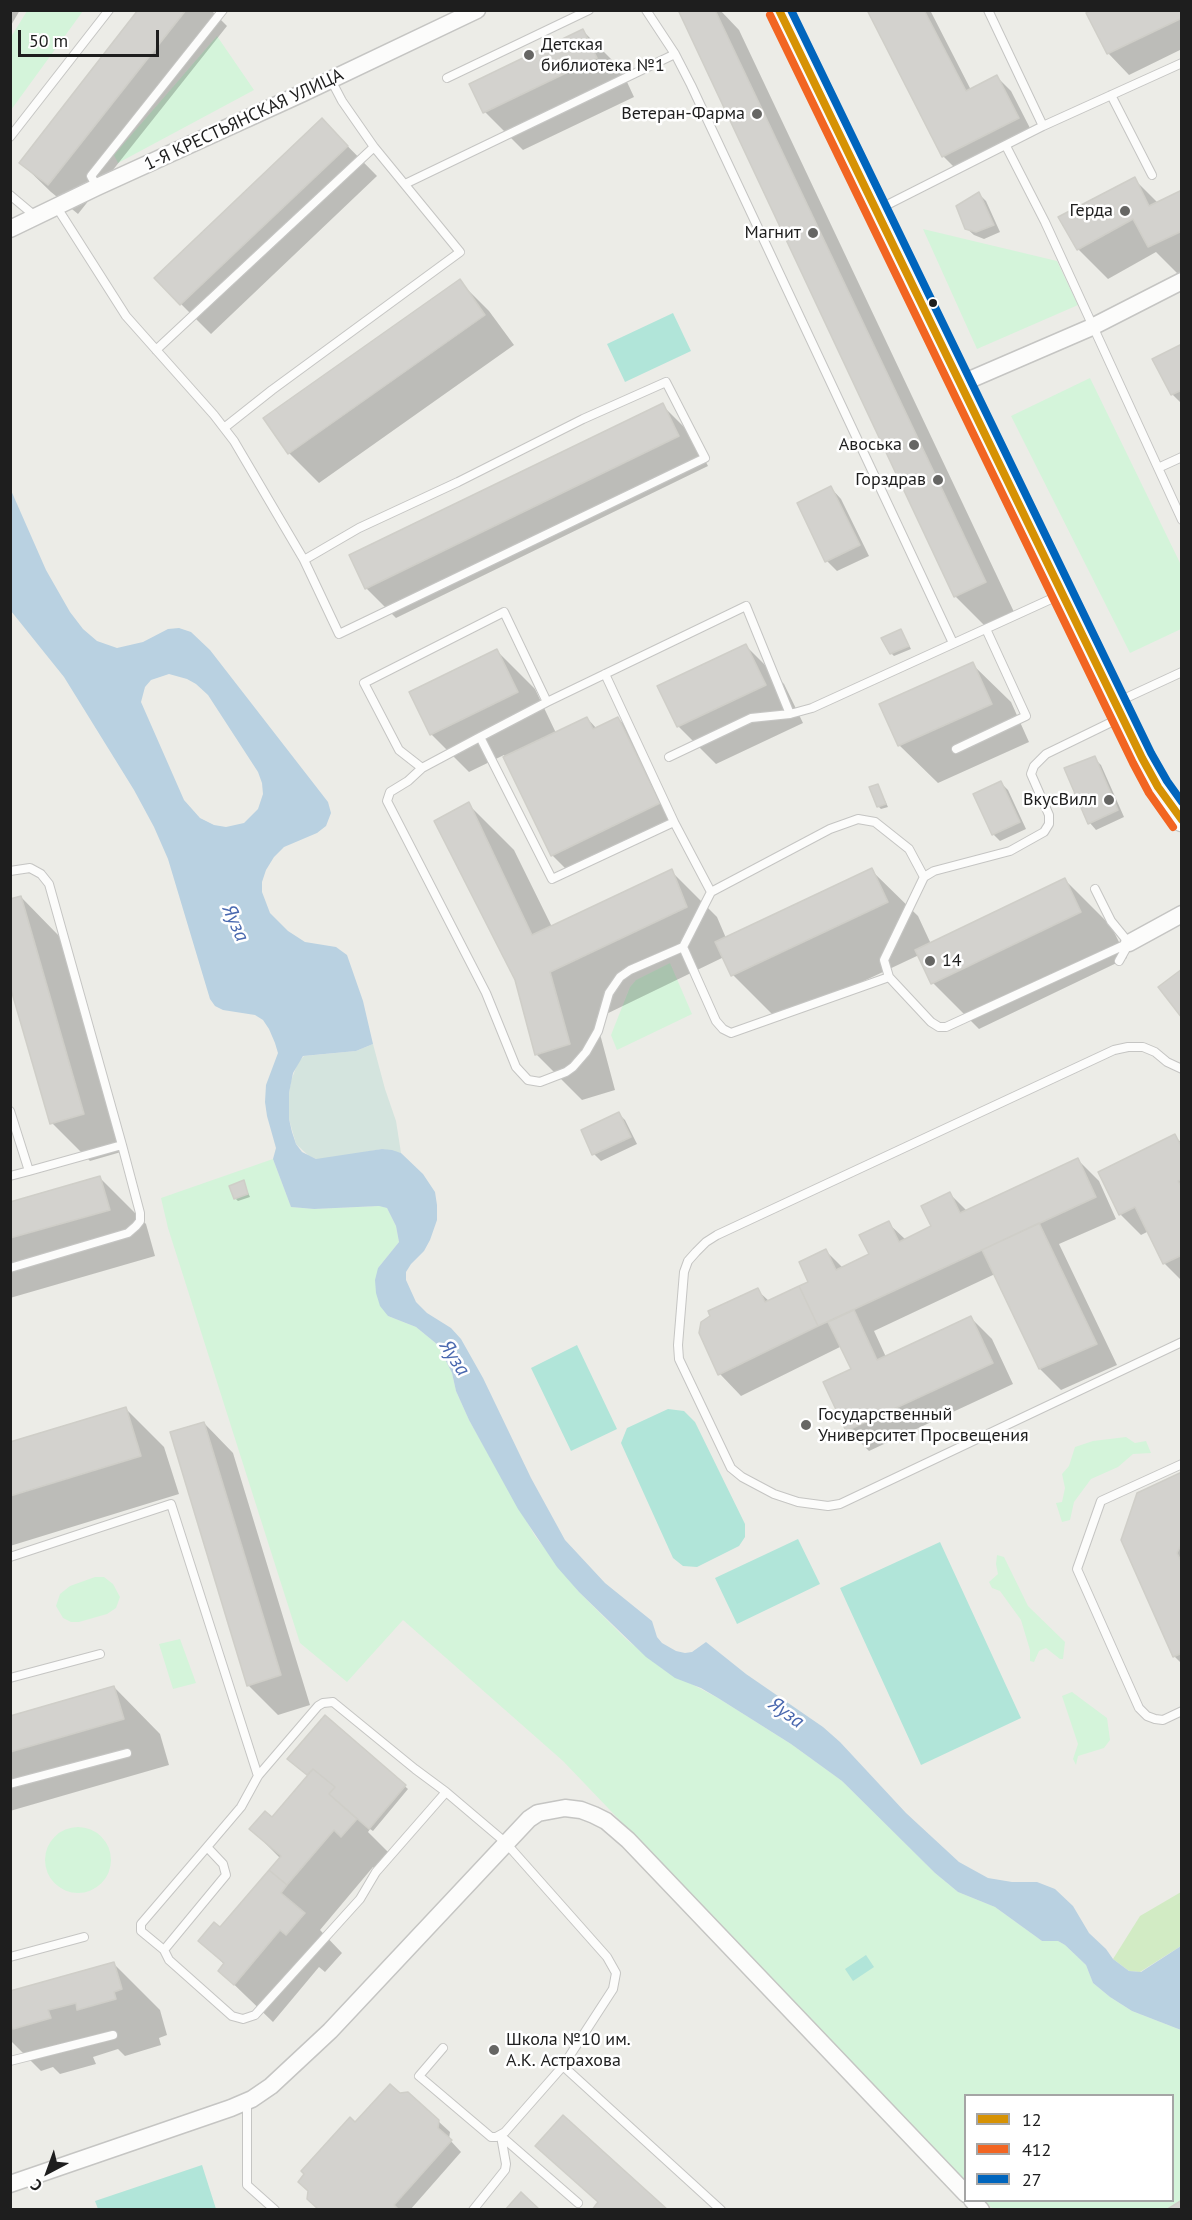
<!DOCTYPE html>
<html>
<head>
<meta charset="utf-8">
<style>
  body { margin:0 }
  #map { position:relative; width:1192px; height:2220px; overflow:hidden; background:#ecece7; font-family:"PT Sans",sans-serif }
  canvas { display:block }
  .frame { position:absolute; inset:0; border:12px solid #1e1e1e; pointer-events:none }
  .legend { position:absolute; left:964px; top:2094px; width:210px; height:108px; box-sizing:border-box; background:#fff; border:2px solid #a5a5a5; margin:0; padding:8px 10px; list-style:none; font-size:18px; color:#1e1e1e }
  .legend li { display:flex; align-items:center; gap:12px; height:30px }
  .legend b { width:30px; border:2px solid #a5a5a5 }
  .north { position:absolute; left:18px; top:2142px; width:60px; height:60px; -webkit-text-stroke:4px #fff; paint-order:stroke; rotate:221deg; font-size:16px; font-weight:700; line-height:24px; text-align:center; color:#1e1e1e }
  .north::after { content:''; display:block; margin:auto; width:21px; height:27px; background:#1e1e1e; clip-path:polygon(50% 0,100% 100%,50% 72%,0 100%) }
  .scale { position:absolute; left:18px; top:30px; width:141px; height:27px; box-sizing:border-box; border:3px solid #1e1e1e; border-top:0; padding-left:8px; font-size:18px; line-height:21px; white-space:nowrap; color:#1e1e1e; -webkit-text-stroke:4px #fff; paint-order:stroke }
</style>
</head>
<body>
<div id="map">
<canvas width="1192" height="2220"></canvas>
<div class="frame"></div>
<ul class="legend">
<li><b style="height:8px;background:#d69204"></b>12</li>
<li><b style="height:8px;background:#f26522"></b>412</li>
<li><b style="height:8px;background:#0065bd"></b>27</li>
</ul>
<div class="north">С</div>
<div class="scale">50 m</div>
</div>
<script>
const c = document.querySelector('canvas').getContext('2d');
c.lineJoin = 'round';
function fill(path, color) {
  c.fillStyle = color;
  c.fill(path, 'evenodd');
}
function poly(rows) {
  const path = new Path2D();
  for (const r of rows) {
    if (r.length === 3) {
      path.moveTo(r[0] + r[2], r[1]);
      path.arc(r[0], r[1], r[2], 0, 2 * Math.PI);
      continue;
    }
    path.moveTo(r[0], r[1]);
    for (let i = 2; i < r.length; i += 2) path.lineTo(r[i], r[i + 1]);
  }
  return path;
}
function strokePath(path, color, width, dash) {
  c.strokeStyle = color;
  c.lineWidth = width;
  c.lineCap = dash ? 'butt' : 'round';
  c.setLineDash(dash || []);
  c.stroke(path);
}
function label(font, color, halo, rows, align = 'center') {
  c.font = font + ' "PT Sans",sans-serif';
  c.lineWidth = 5;
  c.setLineDash([]);
  c.textBaseline = 'middle';
  c.strokeStyle = halo;
  c.fillStyle = color;
  for (const [text, x, y, turn = 0] of rows) {
    c.save();
    c.translate(x, y);
    c.rotate((+turn || 0) * Math.PI / 180);
    c.textAlign = isNaN(turn) ? turn : align;
    if (halo) c.strokeText(text, 0, 0);
    c.fillText(text, 0, 0);
    c.restore();
  }
}
fill(poly([
  [1181,1892,1181,1946,1140,1972,1129,1971,1113,1959,1140,1916]
]), '#d2ebc4');
fill(poly([
  [373,1044,385,1089,396,1121,401,1153,382,1149,328,1159,316,1159,309,1156,296,1144,289,1119,289,1093,291,1081,298,1062,304,1056,356,1051]
]), '#d4e4de');
fill(poly([
  [27,11,83,11,11,110,11,37],
  [217,36,254,90,118,163,114,155],
  [923,229,1057,261,1078,305,977,349],
  [1090,378,1181,565,1181,629,1130,653,1011,416],
  [670,963,692,1014,617,1050,611,1035,630,987,636,980],
  [273,1159,291,1207,314,1209,380,1206,387,1208,396,1226,399,1242,378,1268,388,1316,416,1327,438,1345,452,1373,456,1391,469,1420,535,1536,579,1592,626,1639,663,1669,718,1698,791,1744,842,1781,935,1873,958,1892,995,1907,1042,1941,1058,1941,1065,1945,1086,1965,1093,1983,1110,1997,1132,2011,1181,2030,1181,2200,1166,2209,993,2209,984,2201,1172,2200,1172,2096,966,2096,965,2181,563,1761,403,1620,347,1682,300,1643,168,1228,161,1198],
  [1126,1437,1135,1443,1146,1441,1151,1453,1133,1454,1118,1467,1091,1479,1074,1502,1070,1520,1062,1522,1056,1503,1062,1502,1065,1488,1062,1474,1069,1466,1075,1447,1093,1441],
  [997,1555,1004,1557,1028,1606,1065,1642,1063,1659,1060,1659,1046,1648,1039,1651,1034,1662,1030,1661,1030,1650,1021,1620,1000,1591,992,1588,989,1582,998,1574,996,1564],
  [95,1577,104,1577,113,1584,120,1597,116,1608,107,1614,79,1622,71,1622,63,1618,56,1606,60,1594,70,1586],
  [180,1639,196,1683,173,1689,159,1644],
  [1072,1692,1107,1718,1110,1740,1104,1748,1078,1756,1076,1765,1073,1759,1078,1744,1062,1696],
  [78,1860,33]
]), '#d4f4da');
fill(poly([
  [673,313,691,351,625,382,607,344],
  [577,1345,617,1429,571,1451,531,1368],
  [668,1409,684,1411,695,1422,745,1524,745,1537,739,1546,697,1567,683,1566,673,1558,621,1443,627,1428],
  [798,1539,820,1584,737,1624,715,1578],
  [940,1542,1021,1718,921,1765,840,1588],
  [866,1955,874,1967,853,1981,845,1969],
  [202,2165,216,2209,98,2209,95,2201]
]), '#b1e5d9');
fill(poly([
  [10,488,46,570,70,612,83,629,97,641,117,648,143,642,168,629,179,628,191,632,210,650,328,802,331,813,326,826,317,833,284,847,274,857,266,870,262,882,262,892,270,913,288,931,305,942,336,947,347,955,363,1001,373,1044,356,1051,303,1056,293,1073,289,1093,289,1119,292,1132,296,1144,302,1152,316,1159,382,1149,392,1150,401,1153,423,1174,435,1192,437,1205,437,1220,430,1240,424,1251,411,1264,406,1272,406,1280,416,1302,427,1313,451,1328,461,1339,483,1378,531,1478,565,1540,605,1583,652,1621,657,1637,662,1643,676,1651,685,1653,692,1652,706,1642,746,1674,823,1727,840,1742,906,1813,959,1862,988,1878,1012,1882,1037,1882,1055,1889,1073,1906,1089,1933,1106,1949,1113,1959,1129,1971,1141,1972,1181,1946,1181,2030,1132,2011,1110,1997,1093,1983,1086,1965,1065,1945,1058,1941,1042,1941,995,1907,958,1892,935,1873,842,1781,791,1744,718,1698,701,1688,675,1678,646,1657,579,1592,557,1567,518,1509,469,1420,456,1391,452,1373,438,1345,416,1327,388,1316,380,1306,376,1293,375,1280,378,1268,399,1242,396,1226,387,1208,379,1206,314,1209,291,1207,273,1159,276,1148,267,1116,265,1102,266,1085,278,1053,275,1043,269,1029,263,1020,255,1015,223,1010,215,1006,210,999,168,859,154,827,134,790,64,677,11,611],
  [169,674,187,679,196,684,208,695,258,772,262,783,263,794,258,809,244,823,226,827,214,825,200,818,184,800,141,702,145,687,151,680]
]), '#b9d1e1');
fill(poly([
  [10,10,20,10,10,27],
  [140,10,211,10,227,26,78,214,51,192,21,163],
  [686,10,720,10,739,30,1014,612,985,626,955,596],
  [868,10,930,10,971,90,997,77,1011,91,1032,132,958,171,943,156],
  [1182,10,1182,49,1129,75,1108,53],
  [583,31,621,69,634,97,523,150,485,112],
  [322,120,377,176,211,334,181,304],
  [1134,179,1158,203,1182,191,1182,275,1180,276,1156,252,1108,279,1078,249,1060,217],
  [979,194,986,201,1000,232,984,239,974,235,966,228],
  [459,281,489,311,514,345,319,483,289,453],
  [1182,346,1182,404,1172,394],
  [662,405,692,435,708,466,396,618,366,588],
  [831,488,841,499,869,556,837,571,827,561],
  [901,630,911,649,894,656,891,653],
  [746,646,784,684,803,723,716,764,678,726],
  [497,651,535,689,556,733,587,718,597,729,618,718,632,733,674,817,566,869,552,855,504,755,469,772,431,734],
  [972,664,1011,702,1029,742,938,783,899,745],
  [1094,758,1101,765,1124,817,1096,830,1090,823],
  [1001,783,1008,790,1026,829,1000,841,993,834],
  [878,786,888,807,881,809,878,806],
  [468,804,514,850,552,927,671,871,717,917,726,938,871,870,918,916,931,944,1065,880,1111,926,1127,958,979,1029,933,983,919,955,779,1021,733,975,724,957,596,1019,615,1090,582,1100,536,1054],
  [21,897,59,936,121,1152,90,1161,52,1123],
  [618,1113,625,1120,637,1144,601,1161,594,1154],
  [1174,1136,1182,1143,1182,1281,1164,1263,1149,1231,1141,1235,1120,1214],
  [1078,1160,1099,1181,1116,1219,1059,1244,1117,1365,1061,1390,1040,1369,995,1274,874,1331,886,1357,971,1318,992,1339,1013,1384,869,1451,848,1430,853,1370,842,1346,741,1396,720,1374,701,1332,757,1290,769,1301,810,1282,826,1251,843,1268,871,1255,888,1223,906,1240,933,1227,950,1194,967,1211],
  [100,1178,146,1224,155,1256,10,1298,10,1204],
  [243,1182,250,1197,238,1201,235,1198],
  [126,1409,164,1447,179,1494,10,1546,10,1444],
  [204,1423,233,1453,310,1705,278,1715,248,1685],
  [1182,1474,1182,1664,1174,1656,1123,1540],
  [114,1687,160,1734,169,1765,10,1811,10,1717],
  [325,1717,408,1789,373,1831,370,1829,368,1832,394,1858,380,1874,373,1867,320,1930,342,1953,325,1972,319,1967,273,2022,220,1971,225,1965,200,1941,221,1929,281,1859,251,1829,272,1819,309,1776,289,1759],
  [114,1964,160,2010,167,2035,159,2038,161,2045,125,2056,118,2049,93,2057,96,2064,60,2074,53,2067,41,2071,10,2040,10,1993],
  [438,2121,450,2132,449,2139,461,2152,410,2210,320,2210,356,2124]
]), '#0003');
const building = poly([
  [138,10,186,10,48,185,19,163,138,10],
  [682,10,715,10,986,582,954,597,679,12,682,10],
  [867,10,924,10,966,91,997,75,1019,118,942,157,867,10],
  [1092,10,1182,10,1182,18,1107,54,1086,13,1092,10],
  [583,29,597,58,483,113,469,84,583,29],
  [322,118,348,146,180,305,154,278,322,118],
  [1135,177,1149,206,1182,190,1182,231,1148,247,1133,219,1077,250,1058,217,1135,177],
  [979,192,994,225,976,232,965,229,956,206,979,192],
  [460,279,485,315,288,454,263,418,460,279],
  [1182,344,1182,390,1171,395,1152,359,1182,344],
  [663,403,679,436,365,589,349,555,663,403],
  [831,486,860,545,825,562,797,503,831,486],
  [901,629,909,646,890,654,881,638,901,629],
  [746,644,766,685,677,727,657,686,746,644],
  [497,649,518,692,430,735,409,692,497,649],
  [973,662,992,704,898,746,879,704,973,662],
  [587,717,593,729,618,717,660,803,551,856,503,757,587,717],
  [1095,756,1118,810,1088,824,1064,768,1095,756],
  [1001,781,1020,822,992,835,973,794,1001,781],
  [878,784,886,804,877,807,869,787,878,784],
  [469,802,532,935,672,869,687,907,550,972,570,1044,535,1055,515,980,434,821,469,802],
  [872,868,888,902,731,976,715,942,872,868],
  [1065,878,1081,912,931,984,915,950,1065,878],
  [21,896,84,1114,50,1124,10,986,10,899,21,896],
  [1182,969,1182,1018,1158,987,1182,969],
  [619,1112,631,1137,592,1155,581,1130,619,1112],
  [1175,1134,1182,1148,1182,1180,1178,1181,1182,1188,1182,1255,1163,1264,1135,1207,1119,1215,1098,1172,1175,1134],
  [1078,1158,1096,1197,818,1326,799,1286,808,1282,799,1262,826,1249,836,1270,869,1254,859,1235,889,1221,899,1242,931,1226,921,1206,950,1192,960,1213,1078,1158],
  [100,1176,110,1210,10,1238,10,1202,100,1176],
  [244,1180,248,1194,234,1199,229,1186,244,1180],
  [1039,1223,1097,1344,1039,1369,982,1250,1039,1223],
  [799,1286,818,1326,718,1375,699,1333,701,1322,710,1316,708,1311,758,1288,765,1302,799,1286],
  [854,1310,877,1360,971,1316,993,1363,846,1431,823,1382,851,1369,828,1322,854,1310],
  [126,1407,141,1456,10,1496,10,1442,126,1407],
  [204,1422,281,1675,247,1686,170,1432,204,1422],
  [1182,1472,1182,1543,1177,1553,1182,1563,1182,1653,1173,1657,1121,1540,1137,1493,1182,1472],
  [114,1686,124,1719,10,1752,10,1716,114,1686],
  [325,1715,406,1785,369,1829,329,1794,335,1787,313,1769,307,1775,287,1759,325,1715],
  [313,1769,335,1787,329,1794,357,1819,341,1837,334,1830,287,1885,269,1870,281,1856,249,1829,265,1811,272,1817,313,1769],
  [269,1870,287,1885,281,1893,305,1913,286,1935,280,1930,234,1985,218,1971,224,1963,198,1941,214,1922,220,1927,269,1870],
  [114,1962,122,1989,114,1992,116,1999,77,2010,76,2003,48,2010,51,2018,13,2029,10,2022,10,1991,114,1962],
  [390,2084,400,2093,408,2092,439,2120,438,2128,452,2140,394,2205,399,2210,319,2210,307,2199,308,2191,298,2182,304,2174,301,2171,350,2117,355,2122,390,2084],
  [563,2115,668,2210,592,2210,598,2202,535,2146,563,2115],
  [521,2192,540,2210,505,2210,521,2192],
  [1182,2200,1182,2210,1166,2210,1182,2200]
]);
fill(building, '#d3d2ce');
strokePath(building, '#cfcec8', 1.5);
const service = poly([
  [646,10,675,54,691,85,953,643],
  [988,10,1043,126],
  [447,78,589,10],
  [1111,95,1152,175],
  [10,137,109,10],
  [1006,146,1045,222,1182,520],
  [405,184,675,54],
  [97,187,91,176,223,10],
  [10,195,35,216],
  [56,206,126,316,214,415,234,441,304,560,339,634,705,458,666,382,583,419,458,482,359,528,304,560],
  [877,210,1043,126,1182,63],
  [156,350,374,147,342,101,331,80],
  [224,428,272,390,460,252,374,147],
  [1158,468,1182,457],
  [605,674,674,822],
  [1115,703,1182,672],
  [1122,717,1046,754,1034,766,1031,774,1049,815,1049,824,1044,832,1010,851,934,871,924,877,884,960,889,977,931,1022,939,1027,946,1027,1129,943],
  [480,737,552,879,674,822,711,892,683,947,630,970,620,977,609,993,598,1031,586,1052,573,1067,566,1072,540,1082,528,1080,516,1067,486,993,387,801,390,792,408,781,422,768,480,737,547,702],
  [956,749,1026,716,986,629],
  [669,757,751,718,790,714],
  [422,768,399,750,364,683,504,612,547,702,746,606,790,714,812,708,1062,594],
  [10,871,30,868,41,874,49,884,122,1145,29,1171,10,1111],
  [1095,889,1111,921,1129,943],
  [711,892,830,829,858,819,875,822,909,849,924,877],
  [683,947,716,1021,723,1029,731,1033,889,977],
  [1119,961,1129,943],
  [1182,1069,1167,1062,1155,1052,1143,1047,1128,1047,1114,1050,717,1235,706,1242,696,1252,688,1261,684,1272,678,1345,679,1359,731,1468,742,1477,774,1494,798,1502,828,1506,840,1504,1182,1342],
  [10,1176,29,1171],
  [10,1268,128,1233,136,1226,140,1221,140,1213,122,1145],
  [1182,1464,1101,1501,1077,1569,1139,1708,1147,1716,1155,1719,1163,1720,1182,1711],
  [10,1557,171,1504,258,1776],
  [10,1678,100,1654],
  [10,1784,127,1753],
  [446,1792,376,1872,360,1899,255,2015,243,2019,232,2016,169,1960,164,1950,226,1875,223,1864,207,1847,241,1807,258,1776,318,1706,323,1703,333,1702,415,1769,446,1792,505,1842,607,1957,616,1973,613,1989,563,2066,721,2210],
  [164,1950,141,1931,141,1924,207,1847],
  [10,1957,84,1937],
  [443,2048,419,2076,491,2137,496,2137,505,2132,563,2066],
  [10,2061,113,2035],
  [247,2101,247,2185,275,2210],
  [501,2136,578,2203],
  [473,2210,505,2170,506,2164,501,2136]
]);
const minor = poly([
  [10,229,97,187,303,93,477,10],
  [960,384,1092,327,1182,281],
  [1129,943,1182,914],
  [10,2184,231,2108,252,2099,271,2086,330,2031,529,1819,538,1813,565,1808,581,1810,594,1815,606,1821,628,1840,966,2194],
  [972,2200,981,2210]
]);
const tertiary = poly([
  [779,10,1142,758,1158,787,1182,821]
]);
strokePath(service, '#c5c5c3', 10);
strokePath(minor, '#c5c5c3', 19);
strokePath(tertiary, '#c5c5c3', 23);
strokePath(service, '#fcfcfb', 8);
strokePath(minor, '#fcfcfb', 16);
strokePath(tertiary, '#fcfcfb', 21);
strokePath(poly([
  [779,10,1142,758,1158,787,1182,820]
]), '#d69204', 8);
strokePath(poly([
  [770,15,1133,763,1149,793,1173,827]
]), '#f26522', 8);
strokePath(poly([
  [791,10,1151,753,1167,781,1182,802]
]), '#0065bd', 8);
for (const [x, y, r, color] of [
  [529,55,6,"#666664"],
  [757,114,6,"#666664"],
  [1125,211,6,"#666664"],
  [813,233,6,"#666664"],
  [933,303,5,"#1e1e1e"],
  [914,445,6,"#666664"],
  [938,480,6,"#666664"],
  [1109,800,6,"#666664"],
  [930,961,6,"#666664"],
  [806,1425,6,"#666664"],
  [494,2050,6,"#666664"]
]) {
  const dot = new Path2D();
  dot.arc(x, y, r, 0, 2 * Math.PI);
  c.fillStyle = color;
  c.fill(dot);
  strokePath(dot, '#fff', 2);
}
label('18px', '#1e1e1e', '#fff', [
  ["Детская",541,45,"left"],
  ["библиотека №1",541,66,"left"],
  ["Ветеран-Фарма",745,114],
  ["Герда",1113,211],
  ["Магнит",801,233],
  ["Авоська",902,445],
  ["Горздрав",926,480],
  ["ВкусВилл",1097,800],
  ["14",942,961,"left"],
  ["Государственный",818,1415,"left"],
  ["Университет Просвещения",818,1436,"left"],
  ["Школа №10 им.",506,2040,"left"],
  ["А.К. Астрахова",506,2061,"left"]
], 'right');
label('18px', '#1e1e1e', '#fff', [
  ["1-Я КРЕСТЬЯНСКАЯ УЛИЦА",244,120,-25]
]);
label('italic 20px', '#4968af', '#fff', [
  ["Яуза",235,923,66],
  ["Яуза",454,1358,57],
  ["Яуза",786,1713,36]
]);
</script>
</body>
</html>
